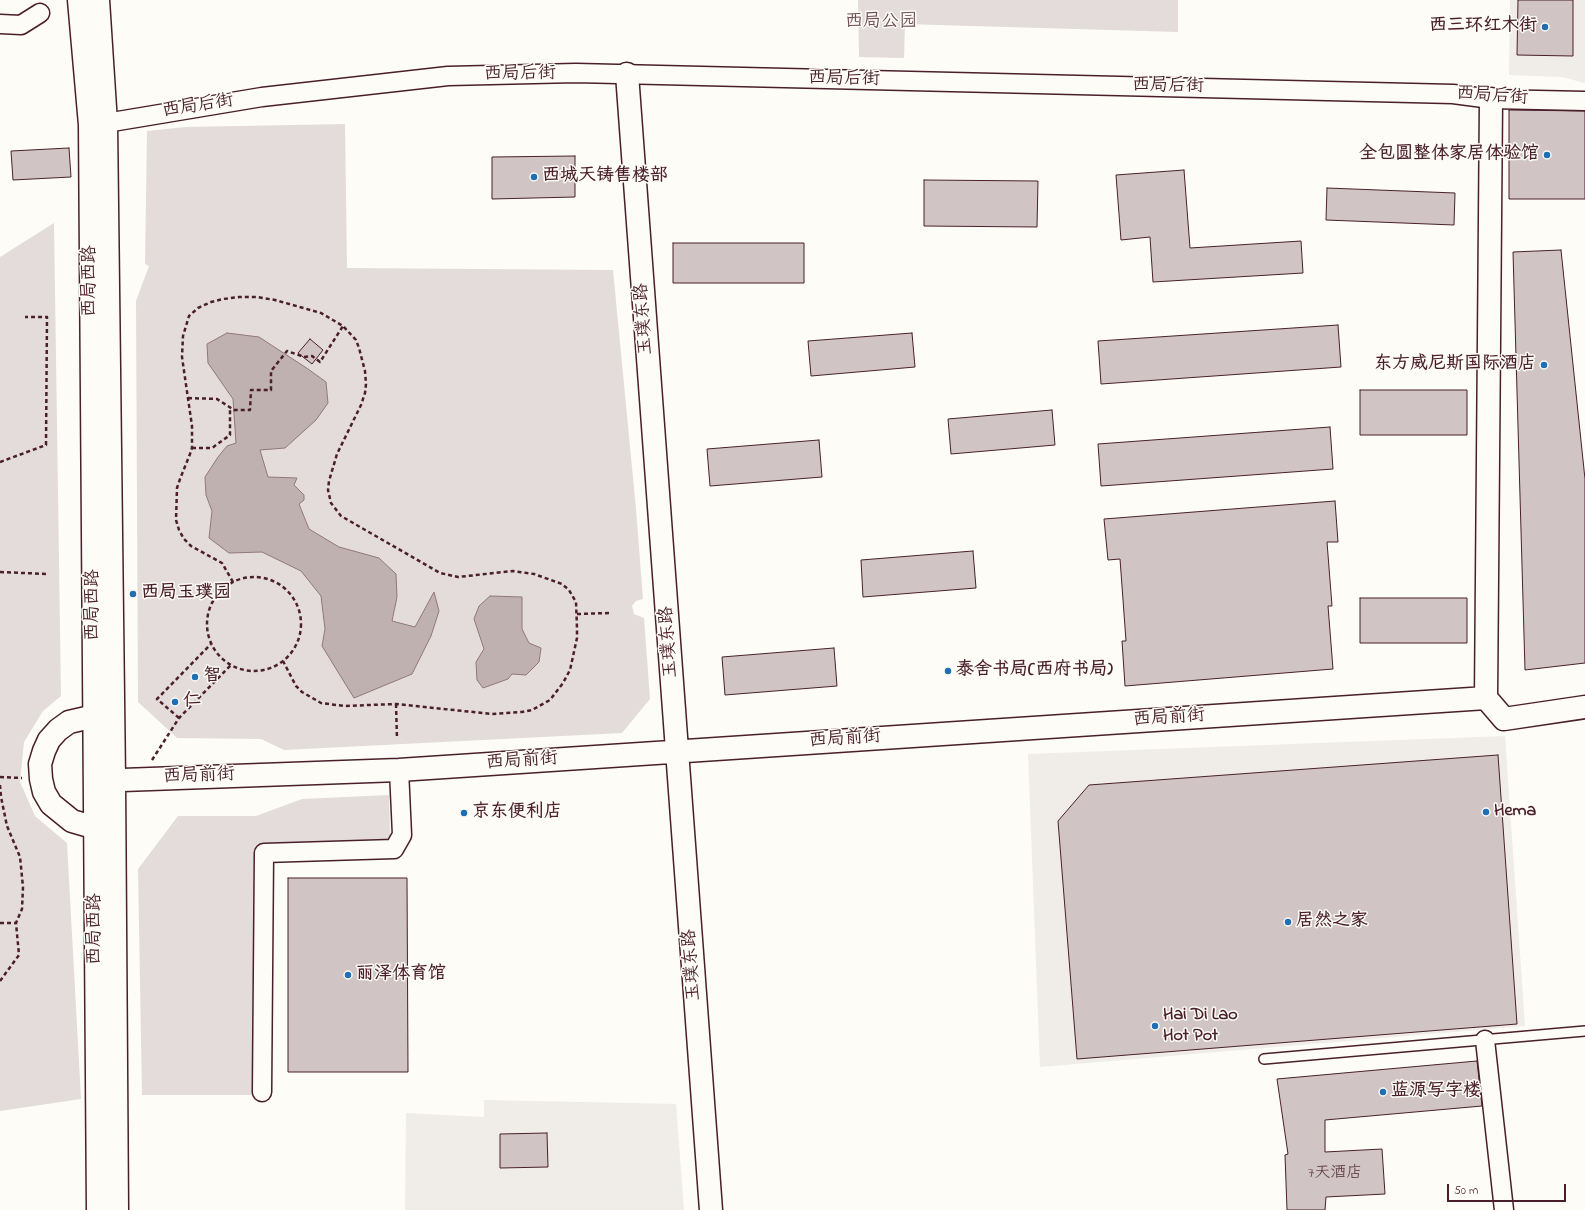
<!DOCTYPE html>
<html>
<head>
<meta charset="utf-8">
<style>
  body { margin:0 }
  #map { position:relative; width:1585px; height:1210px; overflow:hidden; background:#fdfcf7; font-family:"Indie Flower",sans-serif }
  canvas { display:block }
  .scale { position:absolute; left:1447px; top:1184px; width:119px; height:18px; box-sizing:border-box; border:2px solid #4a1f2b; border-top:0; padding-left:5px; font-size:12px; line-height:14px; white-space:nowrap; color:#4a1f2b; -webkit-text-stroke:3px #fdfcf7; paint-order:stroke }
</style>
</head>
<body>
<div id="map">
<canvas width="1585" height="1210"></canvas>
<div class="scale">50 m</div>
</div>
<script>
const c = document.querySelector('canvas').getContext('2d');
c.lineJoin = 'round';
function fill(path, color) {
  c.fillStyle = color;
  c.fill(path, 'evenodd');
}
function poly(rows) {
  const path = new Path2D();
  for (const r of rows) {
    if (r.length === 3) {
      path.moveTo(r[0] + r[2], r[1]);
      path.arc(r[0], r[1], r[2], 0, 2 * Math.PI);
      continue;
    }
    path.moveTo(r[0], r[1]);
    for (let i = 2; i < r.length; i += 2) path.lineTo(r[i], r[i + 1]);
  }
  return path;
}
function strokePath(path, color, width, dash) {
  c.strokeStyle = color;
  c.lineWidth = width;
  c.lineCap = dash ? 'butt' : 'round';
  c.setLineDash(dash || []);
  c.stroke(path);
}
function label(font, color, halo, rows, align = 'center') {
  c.font = font + ' "Indie Flower","LXGW WenKai TC",sans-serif';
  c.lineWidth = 3;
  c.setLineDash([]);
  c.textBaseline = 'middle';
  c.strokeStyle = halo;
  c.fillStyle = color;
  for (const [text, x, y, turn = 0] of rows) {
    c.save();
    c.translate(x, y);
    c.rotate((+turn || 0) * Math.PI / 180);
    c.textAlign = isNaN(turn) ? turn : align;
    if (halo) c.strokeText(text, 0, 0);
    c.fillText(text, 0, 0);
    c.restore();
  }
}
fill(poly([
  [1510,0,1585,0,1585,83,1562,77,1509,75],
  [1505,736,1525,1026,1040,1067,1028,754],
  [484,1100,676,1104,684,1210,405,1210,406,1113,484,1117]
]), '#f0ece8');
fill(poly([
  [858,0,1178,0,1178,32,905,24,904,58,859,57],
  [345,124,347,268,613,270,636,509,643,599,636,601,632,606,634,614,644,618,650,699,622,733,284,750,261,739,177,738,138,702,136,301,149,266,145,264,147,131,186,127],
  [54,223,61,696,43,711,24,742,20,782,35,816,67,843,81,1099,0,1111,0,257],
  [389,795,390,836,386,843,257,847,254,1095,142,1095,138,869,178,816,256,816,302,799]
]), '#e3dcda');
const water = poly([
  [227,333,259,337,308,369,326,382,328,403,316,420,285,448,260,450,268,477,297,478,294,485,304,495,304,500,299,504,309,529,339,547,379,558,396,574,397,597,392,621,415,627,434,592,439,611,431,636,412,674,354,698,322,646,325,629,321,596,301,571,262,552,229,553,209,538,212,511,206,495,205,477,218,457,227,446,236,443,233,399,208,363,207,344,227,333],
  [490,596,522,597,522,629,529,643,541,648,539,662,526,675,512,674,508,679,483,688,477,680,476,662,484,649,474,619,479,606,490,596]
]);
fill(water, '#c0b1b1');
strokePath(water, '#91777b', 1);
const building = poly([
  [1518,0,1573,0,1573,56,1517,55,1518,0],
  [1509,110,1585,111,1585,199,1509,199,1509,110],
  [69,148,71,177,13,180,11,151,69,148],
  [575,156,575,197,492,199,492,157,575,156],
  [1184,170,1190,248,1301,241,1303,273,1153,282,1150,237,1121,240,1116,175,1184,170],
  [924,180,1038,181,1037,227,924,226,924,180],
  [1327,188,1455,193,1454,225,1326,220,1327,188],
  [673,243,804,243,804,283,673,283,673,243],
  [1561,250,1585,479,1585,663,1525,670,1513,252,1561,250],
  [1338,325,1341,367,1101,384,1098,341,1338,325],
  [912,333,915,367,811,376,808,341,912,333],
  [310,339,323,350,312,364,298,353,310,339],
  [1360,390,1467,390,1467,435,1360,435,1360,390],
  [1052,410,1055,445,951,454,948,419,1052,410],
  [1330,427,1333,469,1101,486,1098,444,1330,427],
  [819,440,822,477,710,486,707,449,819,440],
  [1335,501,1338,542,1327,542,1332,606,1328,606,1333,669,1125,686,1122,641,1126,641,1120,559,1108,560,1104,519,1335,501],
  [973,551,976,588,863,597,861,560,973,551],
  [1360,598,1467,598,1467,643,1360,643,1360,598],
  [834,648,837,686,725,695,722,657,834,648],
  [1498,755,1517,1024,1077,1059,1058,821,1089,785,1498,755],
  [288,878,407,878,408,1072,288,1072,288,878],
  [1477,1061,1482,1106,1325,1120,1325,1152,1382,1149,1385,1194,1326,1197,1325,1210,1287,1210,1285,1155,1288,1154,1277,1079,1477,1061],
  [547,1133,548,1167,500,1168,500,1134,547,1133]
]);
fill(building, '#d0c5c4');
strokePath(building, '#4a1f2b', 1);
const service = poly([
  [1264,1059,1585,1031]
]);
const minor = poly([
  [0,24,21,25,40,13],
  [106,123,262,97,448,76,576,73,1453,94,1491,99,1585,101],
  [1485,1040,1504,1210],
  [262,1092,264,853,394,849,402,835,399,770]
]);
const tertiary = poly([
  [79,0,90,125,98,1210],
  [98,0,106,123,114,780,117,1210],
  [627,74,711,1210],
  [1486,698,1491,99],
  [95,716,69,722,58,730,49,740,44,751,40,764,41,779,44,792,51,804,72,821,96,828],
  [95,781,399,770,1486,698,1504,719,1585,707]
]);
strokePath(service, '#4a1f2b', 12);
strokePath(minor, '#4a1f2b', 21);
strokePath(tertiary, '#4a1f2b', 25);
strokePath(poly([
  [188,398,217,399,234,410,250,410,251,390,271,390,271,371,287,351,304,357,312,356,320,362,343,326],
  [192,448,212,448,230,435,230,408],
  [0,462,46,445,47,317,25,317],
  [0,572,47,574],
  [254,624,47],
  [233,582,222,563,191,546,184,539,179,530,176,520,177,488,180,479,190,454,192,448,192,426,182,357,183,336,189,316,198,308,211,302,223,299,239,297,257,297,275,300,321,313,343,326,356,340,359,348,365,371,366,384,365,393,361,405,337,454,329,481,328,490,331,503,341,516,440,573,458,577,513,571,534,574,562,584,569,590,576,602,577,628,577,638,570,670,563,683,550,700,532,710,522,712,492,714,396,704,344,706,321,703,302,692,296,686,283,661],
  [577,614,610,613],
  [396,704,397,739],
  [179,718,157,699,211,644],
  [152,760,179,718,231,665],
  [0,777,22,778],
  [0,785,1,797,7,826,20,857,23,887,22,909,16,923,19,955,0,981],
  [0,923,16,923]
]), '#4a1f2b', 2.5, [4, 3]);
strokePath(service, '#fdfcf7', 9);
strokePath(minor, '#fdfcf7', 18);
strokePath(tertiary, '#fdfcf7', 22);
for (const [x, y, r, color] of [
  [1545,27,4,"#1f6fb2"],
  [1547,155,4,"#1f6fb2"],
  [534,177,4,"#1f6fb2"],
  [1544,365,4,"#1f6fb2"],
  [133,594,4,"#1f6fb2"],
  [948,671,4,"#1f6fb2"],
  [195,677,4,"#1f6fb2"],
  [175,702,4,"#1f6fb2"],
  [1486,812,4,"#1f6fb2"],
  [464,813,4,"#1f6fb2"],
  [1288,922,4,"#1f6fb2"],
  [348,975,4,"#1f6fb2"],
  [1155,1026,4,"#1f6fb2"],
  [1383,1092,4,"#1f6fb2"]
]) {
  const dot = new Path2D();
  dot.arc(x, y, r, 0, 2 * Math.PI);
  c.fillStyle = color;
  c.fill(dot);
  strokePath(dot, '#fdfcf7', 1.5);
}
label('16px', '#6c4851', null, [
  ["7天酒店",1335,1174]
]);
label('18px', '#704e57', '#fdfcf7', [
  ["西局公园",881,23]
]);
label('bold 18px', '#4a1f2b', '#fdfcf7', [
  ["西三环红木街",1537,27,"right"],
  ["全包圆整体家居体验馆",1539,155,"right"],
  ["西城天铸售楼部",542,177],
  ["东方威尼斯国际酒店",1536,365,"right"],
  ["西局玉璞园",141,594],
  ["泰舍书局(西府书局)",956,671],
  ["智",203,677],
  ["仁",183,702],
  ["Hema",1494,812],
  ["京东便利店",472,813],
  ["居然之家",1296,922],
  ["丽泽体育馆",356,975],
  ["Hai Di Lao",1163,1016],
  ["Hot Pot",1163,1037],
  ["蓝源写字楼",1391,1092]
], 'left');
label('18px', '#4a1f2b', '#fdfcf7', [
  ["西局后街",520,75,-1],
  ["西局后街",844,80,1],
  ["西局后街",1168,87,1],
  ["西局后街",1492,97,4],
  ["西局后街",198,107,-9],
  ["西局西路",91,281,-90],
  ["玉璞东路",645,319,-94],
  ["西局西路",94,605,-90],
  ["玉璞东路",670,642,-94],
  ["西局前街",1169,719,-4],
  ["西局前街",845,740,-4],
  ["西局前街",522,762,-4],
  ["西局前街",199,777,-2],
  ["西局西路",96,929,-90],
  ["玉璞东路",693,965,-94]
]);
</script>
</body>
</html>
